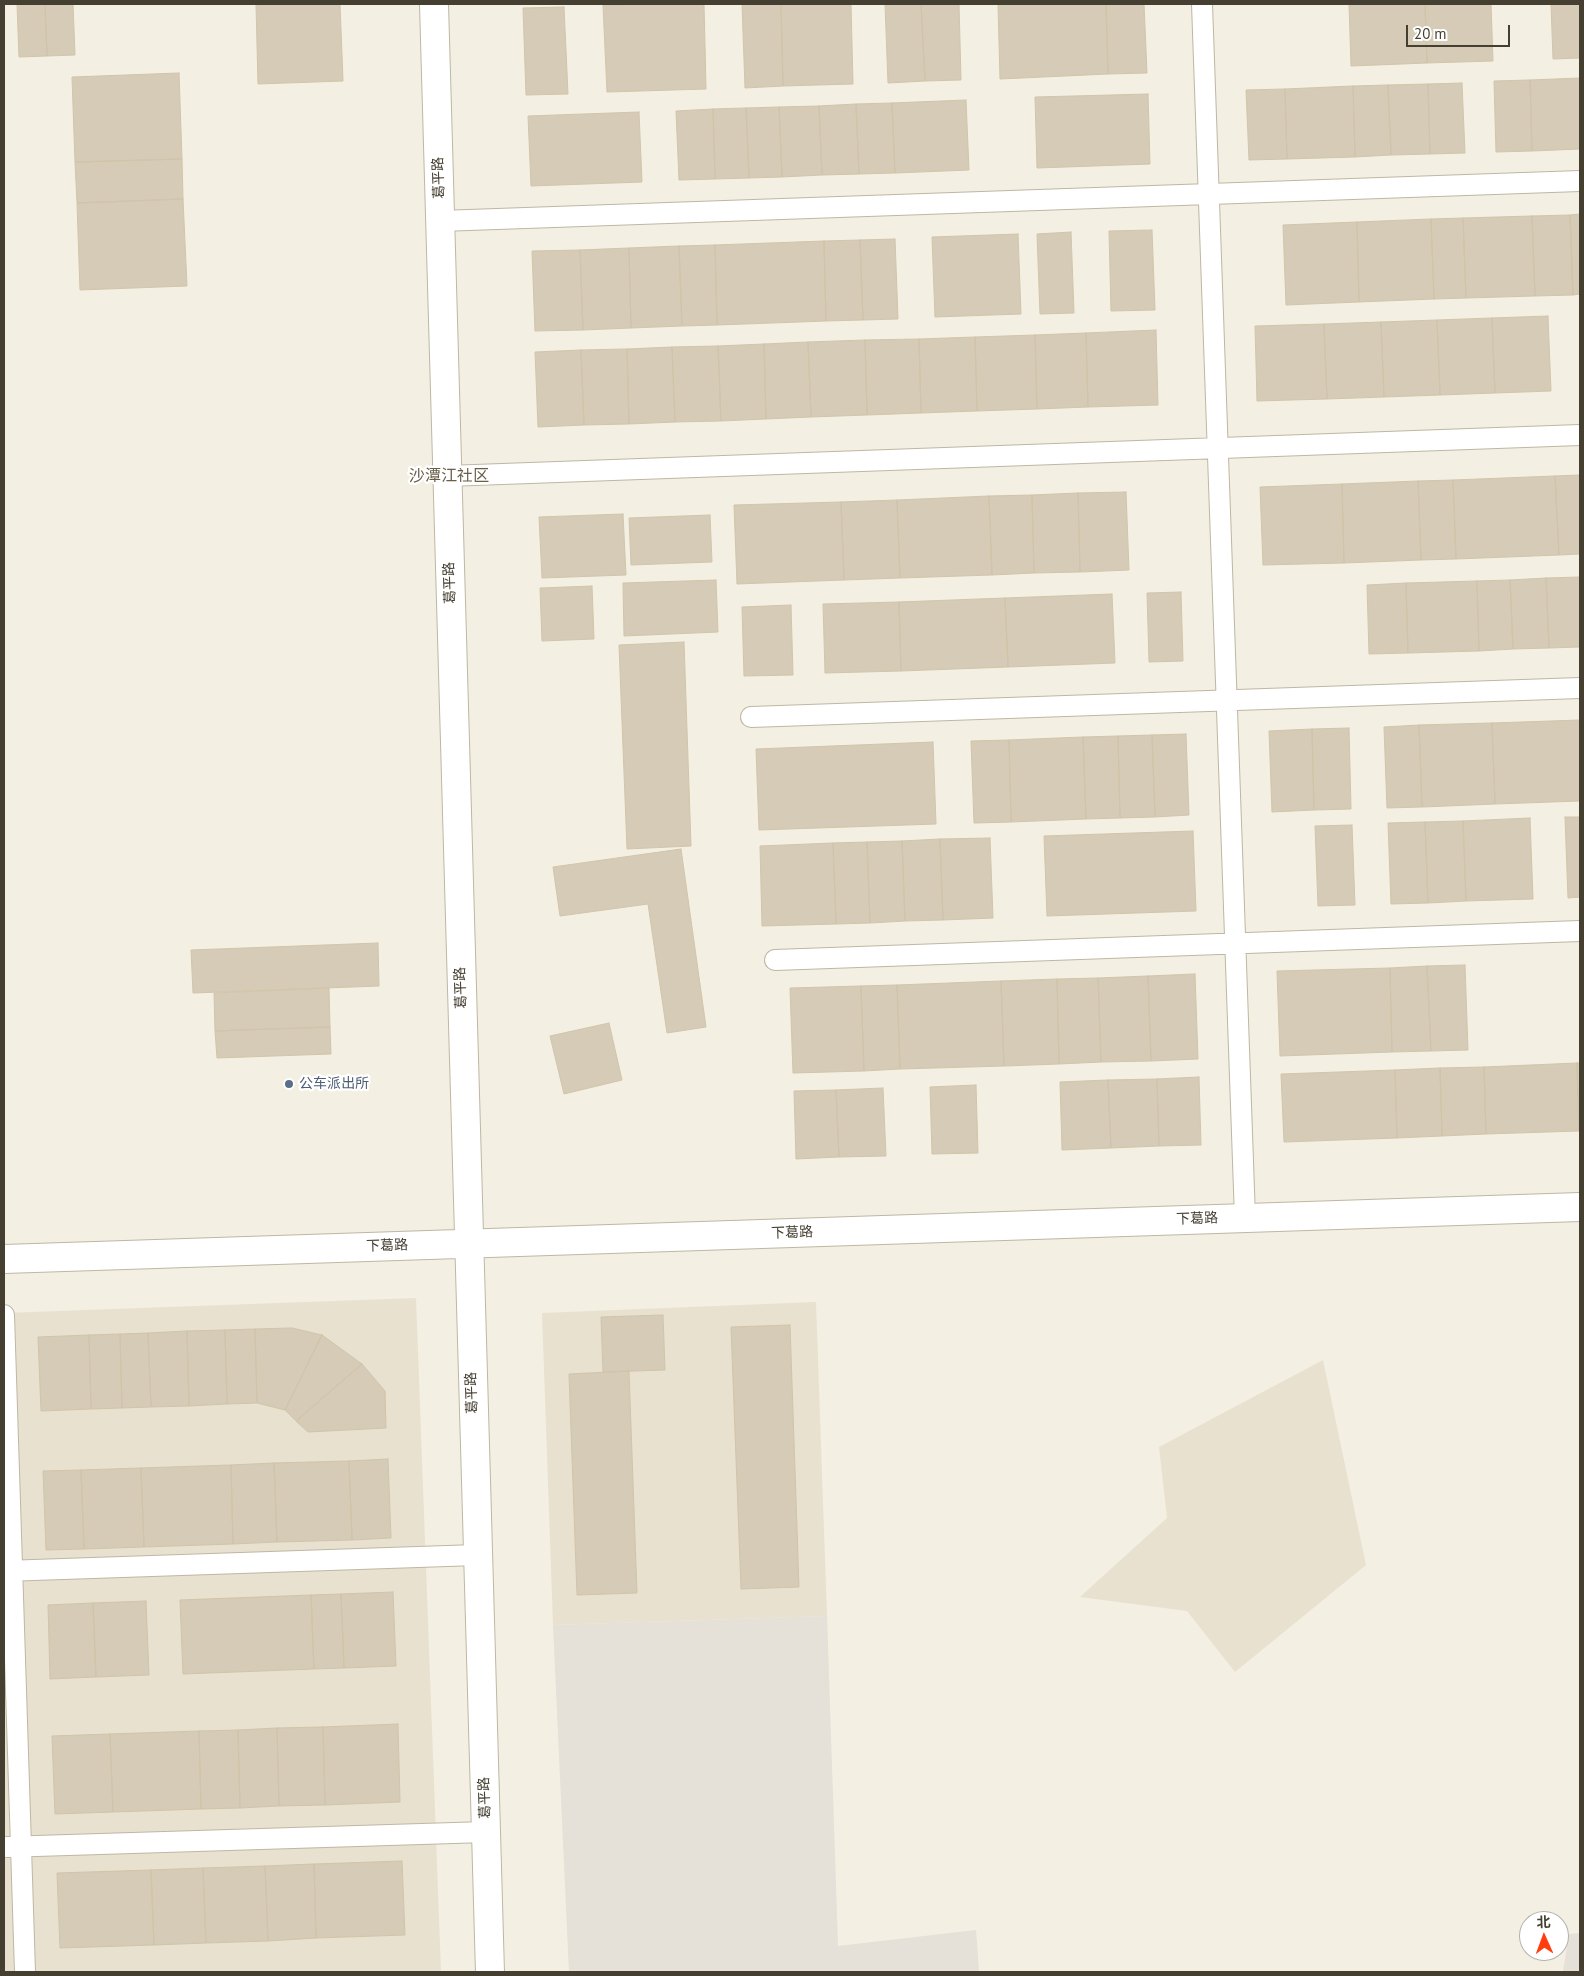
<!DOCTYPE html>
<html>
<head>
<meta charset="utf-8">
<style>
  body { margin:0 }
  #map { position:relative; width:1584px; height:1976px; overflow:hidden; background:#f3efe2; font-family:"PT Sans","Noto Sans SC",sans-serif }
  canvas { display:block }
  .frame { position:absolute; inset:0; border:5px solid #453f32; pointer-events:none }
  .north { position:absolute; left:1519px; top:1911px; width:50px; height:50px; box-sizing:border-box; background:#fff; border:1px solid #b5b2ad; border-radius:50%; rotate:358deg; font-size:14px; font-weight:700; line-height:20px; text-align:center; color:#453f32 }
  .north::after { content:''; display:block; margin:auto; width:18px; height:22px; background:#ff3e0d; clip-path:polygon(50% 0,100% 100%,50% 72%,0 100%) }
  .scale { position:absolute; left:1406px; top:25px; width:104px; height:22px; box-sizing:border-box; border:2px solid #453f32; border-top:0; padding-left:6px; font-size:15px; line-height:18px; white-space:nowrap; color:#453f32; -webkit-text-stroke:4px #fff; paint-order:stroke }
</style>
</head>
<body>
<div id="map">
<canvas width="1584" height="1976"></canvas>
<div class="frame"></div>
<div class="north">北</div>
<div class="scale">20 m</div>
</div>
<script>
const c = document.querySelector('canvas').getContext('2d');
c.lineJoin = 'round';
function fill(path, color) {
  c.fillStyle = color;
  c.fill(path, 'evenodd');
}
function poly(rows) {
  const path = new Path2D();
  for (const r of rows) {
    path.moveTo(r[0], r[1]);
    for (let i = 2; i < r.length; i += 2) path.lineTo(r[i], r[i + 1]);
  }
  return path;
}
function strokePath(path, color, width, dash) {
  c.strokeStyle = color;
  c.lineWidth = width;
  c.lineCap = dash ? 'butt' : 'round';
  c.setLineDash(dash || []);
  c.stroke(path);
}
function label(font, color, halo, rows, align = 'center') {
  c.font = font + ' "PT Sans","Noto Sans SC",sans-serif';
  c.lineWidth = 4.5;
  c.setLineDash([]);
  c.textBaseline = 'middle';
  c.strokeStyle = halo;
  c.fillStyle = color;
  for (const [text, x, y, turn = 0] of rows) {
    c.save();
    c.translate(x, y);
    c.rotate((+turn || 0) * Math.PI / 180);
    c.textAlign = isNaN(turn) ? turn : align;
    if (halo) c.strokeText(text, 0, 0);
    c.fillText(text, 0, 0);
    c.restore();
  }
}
fill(poly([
  [416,1298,441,1972,4,1972,4,1313],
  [816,1302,827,1616,553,1625,542,1313],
  [1323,1360,1366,1565,1235,1672,1187,1611,1080,1597,1167,1518,1159,1447]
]), '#e8e1cf');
fill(poly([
  [827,1616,838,1946,976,1930,979,1972,569,1972,553,1625],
  [1580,1933,1580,1972,1563,1972,1569,1934]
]), '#e5e0d8');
const building = poly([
  [17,4,45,4,47,56,19,57,17,4],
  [45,4,73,4,75,55,47,56,45,4],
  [256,4,340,4,343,81,258,84,256,4],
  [652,4,704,4,706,89,607,92,603,5,652,4],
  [742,4,781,4,783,86,745,88,742,4],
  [781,4,851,4,853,84,783,86,781,4],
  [885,4,921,4,925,81,888,83,885,4],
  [921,4,959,4,961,80,925,81,921,4],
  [998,4,1106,4,1108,74,1000,79,998,4],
  [1106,4,1144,4,1147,73,1108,74,1106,4],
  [1349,4,1425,4,1427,63,1351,66,1349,4],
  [1425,4,1491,4,1493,61,1427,63,1425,4],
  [1551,4,1580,4,1580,58,1553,59,1551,4],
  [564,7,568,94,526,95,523,8,564,7],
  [179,73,182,159,75,162,72,77,179,73],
  [1580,78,1580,149,1532,151,1530,80,1580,78],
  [1530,80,1532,151,1496,152,1494,81,1530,80],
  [1462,83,1465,153,1430,154,1428,84,1462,83],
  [1428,84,1430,154,1391,155,1388,85,1428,84],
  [1388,85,1391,155,1355,157,1353,86,1388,85],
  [1353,86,1355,157,1287,159,1285,89,1353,86],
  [1285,89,1287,159,1249,160,1246,90,1285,89],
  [1148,94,1150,164,1037,168,1035,97,1148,94],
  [966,100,969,170,895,173,892,103,966,100],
  [892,103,895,173,859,174,856,104,892,103],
  [856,104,859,174,822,175,819,106,856,104],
  [819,106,822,175,782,177,779,107,819,106],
  [779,107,782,177,749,178,746,108,779,107],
  [746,108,749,178,715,179,713,109,746,108],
  [713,109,715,179,679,180,676,111,713,109],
  [639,112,642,182,531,186,528,116,639,112],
  [182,159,183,199,77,203,75,162,182,159],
  [183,199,187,286,80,290,77,203,183,199],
  [1580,214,1580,294,1573,295,1570,215,1580,214],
  [1570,215,1573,295,1535,296,1532,216,1570,215],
  [1532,216,1535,296,1466,298,1463,218,1532,216],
  [1463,218,1466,298,1434,299,1431,219,1463,218],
  [1431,219,1434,299,1359,302,1357,222,1431,219],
  [1357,222,1359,302,1286,305,1283,225,1357,222],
  [1152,230,1155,310,1111,311,1109,231,1152,230],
  [1071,232,1074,313,1040,314,1037,234,1071,232],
  [1018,234,1021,314,935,317,932,237,1018,234],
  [895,239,898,319,863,320,860,240,895,239],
  [860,240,863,320,826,321,824,241,860,240],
  [824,241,826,321,717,325,715,245,824,241],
  [715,245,717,325,682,326,679,246,715,245],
  [679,246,682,326,631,328,629,248,679,246],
  [629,248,631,328,583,330,580,250,629,248],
  [580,250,583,330,535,331,532,251,580,250],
  [1548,316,1551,391,1495,393,1492,318,1548,316],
  [1492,318,1495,393,1440,395,1437,320,1492,318],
  [1437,320,1440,395,1384,397,1381,322,1437,320],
  [1381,322,1384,397,1327,399,1324,324,1381,322],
  [1324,324,1327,399,1257,401,1255,326,1324,324],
  [1156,330,1158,405,1088,407,1086,333,1156,330],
  [1086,333,1088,407,1037,409,1035,335,1086,333],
  [1035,335,1037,409,977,411,975,337,1035,335],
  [975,337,977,411,921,413,919,339,975,337],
  [919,339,921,413,867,415,865,340,919,339],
  [865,340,867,415,811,417,808,342,865,340],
  [808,342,811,417,766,419,764,344,808,342],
  [764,344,766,419,721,421,718,346,764,344],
  [718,346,721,421,675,422,672,347,718,346],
  [672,347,675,422,629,424,627,349,672,347],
  [627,349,629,424,584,425,581,350,627,349],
  [581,350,584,425,538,427,535,352,581,350],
  [1580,475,1580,554,1559,555,1555,476,1580,475],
  [1555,476,1559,555,1456,559,1453,480,1555,476],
  [1453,480,1456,559,1421,560,1418,481,1453,480],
  [1418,481,1421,560,1344,563,1342,484,1418,481],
  [1342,484,1344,563,1263,565,1260,487,1342,484],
  [1126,492,1129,570,1080,572,1078,493,1126,492],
  [1078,493,1080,572,1034,573,1032,495,1078,493],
  [1032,495,1034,573,992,575,989,496,1032,495],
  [989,496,992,575,900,578,897,500,989,496],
  [897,500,900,578,844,580,841,502,897,500],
  [841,502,844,580,737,584,734,505,841,502],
  [623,514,626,575,542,578,539,517,623,514],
  [710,515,712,562,631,565,629,518,710,515],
  [1580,577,1580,647,1549,648,1546,578,1580,577],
  [1546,578,1549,648,1513,649,1510,580,1546,578],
  [716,580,718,632,624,636,623,583,716,580],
  [1510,580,1513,649,1479,651,1477,581,1510,580],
  [1477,581,1479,651,1408,653,1406,583,1477,581],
  [1406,583,1408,653,1369,654,1367,585,1406,583],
  [592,586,594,639,542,641,540,588,592,586],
  [1181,592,1183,661,1149,662,1147,593,1181,592],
  [1112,594,1115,663,1008,667,1005,598,1112,594],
  [1005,598,1008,667,901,671,899,602,1005,598],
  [899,602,901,671,825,673,823,604,899,602],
  [791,605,793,675,744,676,742,607,791,605],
  [684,642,691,846,627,849,619,645,684,642],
  [1580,720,1580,801,1495,804,1492,723,1580,720],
  [1492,723,1495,804,1422,807,1419,725,1492,723],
  [1419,725,1422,807,1387,808,1384,727,1419,725],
  [1349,728,1351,809,1314,810,1312,729,1349,728],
  [1312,729,1314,810,1272,812,1269,731,1312,729],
  [1186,734,1189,815,1155,817,1152,735,1186,734],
  [1152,735,1155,817,1120,818,1118,736,1152,735],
  [1118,736,1120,818,1086,819,1083,737,1118,736],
  [1083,737,1086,819,1011,822,1009,740,1083,737],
  [1009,740,1011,822,974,823,971,741,1009,740],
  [933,742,936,824,759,830,756,749,933,742],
  [1565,817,1580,817,1580,897,1568,898,1565,817],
  [1530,818,1533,899,1466,901,1463,821,1530,818],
  [1463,821,1466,901,1428,903,1425,822,1463,821],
  [1425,822,1428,903,1391,904,1388,823,1425,822],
  [1352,825,1355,905,1318,906,1315,826,1352,825],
  [1193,831,1196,911,1047,916,1044,836,1193,831],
  [990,838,993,918,943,920,940,839,990,838],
  [940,839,943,920,905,921,902,841,940,839],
  [902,841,905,921,870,923,867,842,902,841],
  [867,842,870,923,836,924,833,843,867,842],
  [833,843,836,924,762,926,760,846,833,843],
  [681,849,706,1027,667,1033,648,904,560,916,553,867,681,849],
  [378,943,379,986,193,993,191,950,378,943],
  [1465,965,1468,1050,1431,1051,1427,966,1465,965],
  [1427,966,1431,1051,1392,1052,1390,968,1427,966],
  [1390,968,1392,1052,1280,1056,1277,971,1390,968],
  [1195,974,1198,1059,1151,1061,1148,976,1195,974],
  [1148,976,1151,1061,1101,1062,1098,978,1148,976],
  [1098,978,1101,1062,1059,1064,1057,979,1098,978],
  [1057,979,1059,1064,1004,1066,1001,981,1057,979],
  [1001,981,1004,1066,900,1069,897,985,1001,981],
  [897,985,900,1069,864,1071,861,986,897,985],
  [861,986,864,1071,793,1073,790,988,861,986],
  [329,988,330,1027,215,1031,214,993,329,988],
  [609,1023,622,1080,564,1094,550,1036,609,1023],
  [330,1027,331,1054,217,1058,215,1031,330,1027],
  [1577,1063,1579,1131,1486,1134,1484,1067,1577,1063],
  [1577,1063,1580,1063,1580,1131,1579,1131,1577,1063],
  [1484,1067,1486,1134,1442,1136,1440,1068,1484,1067],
  [1440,1068,1442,1136,1397,1138,1395,1070,1440,1068],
  [1395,1070,1397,1138,1284,1142,1281,1074,1395,1070],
  [1199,1077,1201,1145,1159,1146,1157,1079,1199,1077],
  [1157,1079,1159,1146,1111,1148,1108,1080,1157,1079],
  [1108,1080,1111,1148,1062,1150,1060,1082,1108,1080],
  [976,1085,978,1153,932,1154,930,1087,976,1085],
  [883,1088,886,1156,839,1157,836,1090,883,1088],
  [836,1090,839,1157,796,1159,794,1091,836,1090],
  [663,1315,665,1370,603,1372,601,1317,663,1315],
  [790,1325,799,1587,741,1589,731,1327,790,1325],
  [292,1328,322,1335,285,1410,257,1403,255,1329,292,1328],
  [255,1329,257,1403,227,1404,225,1330,255,1329],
  [225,1330,227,1404,189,1406,187,1331,225,1330],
  [187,1331,189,1406,151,1407,148,1333,187,1331],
  [148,1333,151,1407,122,1408,120,1334,148,1333],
  [120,1334,122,1408,91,1409,89,1335,120,1334],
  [89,1335,91,1409,41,1411,38,1337,89,1335],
  [322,1335,362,1364,296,1421,285,1410,322,1335],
  [362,1364,385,1391,386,1428,308,1432,296,1421,362,1364],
  [629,1371,637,1593,577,1595,569,1374,629,1371],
  [388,1459,391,1538,352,1540,349,1461,388,1459],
  [349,1461,352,1540,277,1542,274,1463,349,1461],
  [274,1463,277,1542,233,1544,231,1465,274,1463],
  [231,1465,233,1544,144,1547,141,1468,231,1465],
  [141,1468,144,1547,84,1549,81,1470,141,1468],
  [81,1470,84,1549,46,1550,43,1471,81,1470],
  [393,1592,396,1666,344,1668,341,1594,393,1592],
  [341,1594,344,1668,314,1669,311,1595,341,1594],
  [311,1595,314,1669,183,1674,180,1600,311,1595],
  [146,1601,149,1675,96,1677,93,1603,146,1601],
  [93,1603,96,1677,50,1679,48,1605,93,1603],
  [398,1724,400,1802,325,1805,323,1727,398,1724],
  [323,1727,325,1805,279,1806,277,1728,323,1727],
  [277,1728,279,1806,240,1808,238,1730,277,1728],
  [238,1730,240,1808,201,1809,199,1731,238,1730],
  [199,1731,201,1809,113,1812,110,1734,199,1731],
  [110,1734,113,1812,55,1814,52,1736,110,1734],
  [402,1861,405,1935,316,1938,314,1864,402,1861],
  [314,1864,316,1938,268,1941,265,1866,314,1864],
  [265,1866,268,1941,206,1943,203,1868,265,1866],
  [203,1868,206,1943,154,1945,151,1870,203,1868],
  [151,1870,154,1945,60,1948,57,1873,151,1870]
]);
fill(building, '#d5cbb6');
strokePath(building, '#d2c4a9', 1);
const lane = poly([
  [1202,4,1245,1218],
  [440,221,1580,181],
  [447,476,1580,435],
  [751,717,1580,688],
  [775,960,1580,931],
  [4,1315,25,1972],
  [4,1571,477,1555],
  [4,1847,486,1832]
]);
const street = poly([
  [434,4,490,1972],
  [4,1259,1580,1207]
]);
strokePath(lane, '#bfb7a4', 22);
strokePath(street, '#bfb7a4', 30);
strokePath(lane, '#fff', 20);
strokePath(street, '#fff', 28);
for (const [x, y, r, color] of [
  [289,1084,5,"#5c6f8a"]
]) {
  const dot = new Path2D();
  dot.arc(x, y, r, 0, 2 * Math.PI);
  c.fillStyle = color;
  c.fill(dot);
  strokePath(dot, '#fff', 2);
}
label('14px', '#453f32', '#fff', [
  ["葛平路",439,178,-92],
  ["葛平路",450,583,-92],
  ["葛平路",461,988,-92],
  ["下葛路",1197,1219,-2],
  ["下葛路",792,1233,-2],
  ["下葛路",387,1246,-2],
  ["葛平路",472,1393,-92],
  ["葛平路",485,1798,-92]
]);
label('14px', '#4e5e75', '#fff', [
  ["公车派出所",299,1084]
], 'left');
label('16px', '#695e48', '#fff', [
  ["沙潭江社区",449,476]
]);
</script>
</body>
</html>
